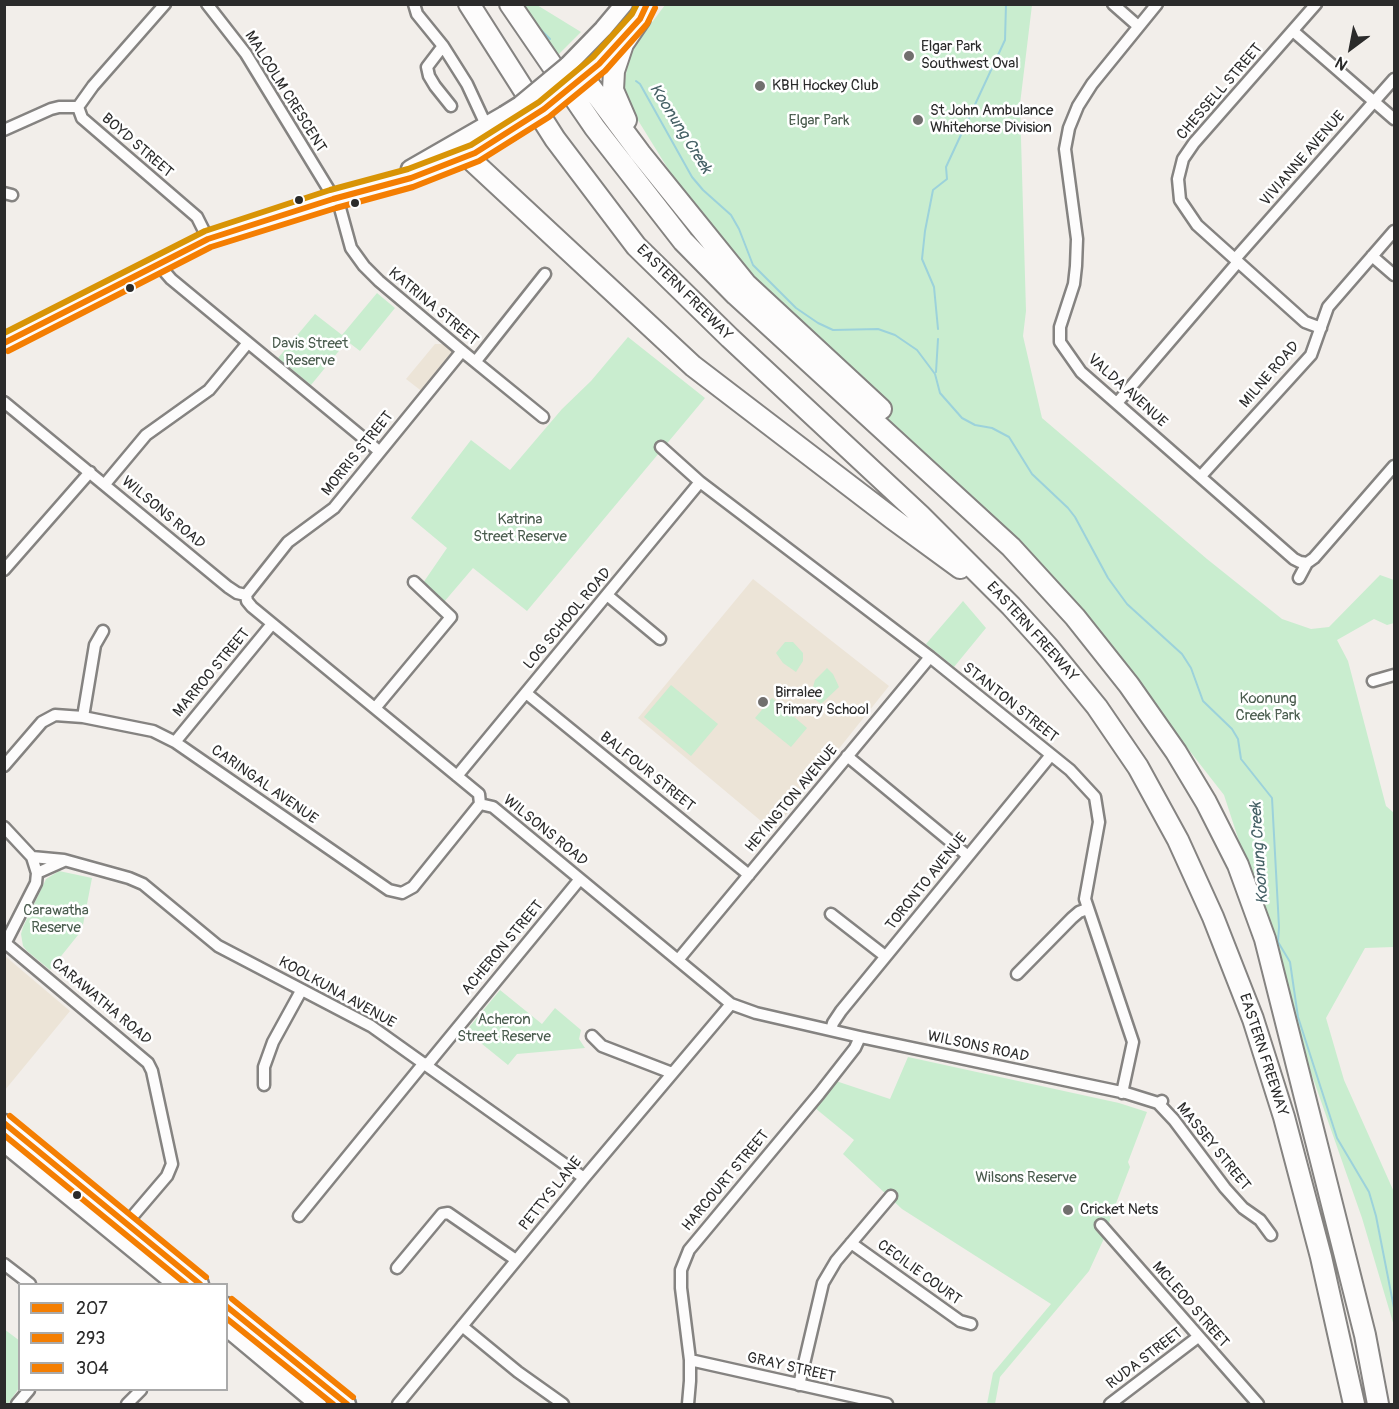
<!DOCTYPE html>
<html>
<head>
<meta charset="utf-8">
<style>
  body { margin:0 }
  #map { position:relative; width:1399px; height:1409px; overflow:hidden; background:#f2eeea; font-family:Pangolin,sans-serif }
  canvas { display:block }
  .frame { position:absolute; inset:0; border:6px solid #2b2b2b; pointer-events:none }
  .legend { position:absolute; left:18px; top:1283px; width:210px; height:108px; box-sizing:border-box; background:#fff; border:2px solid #aaa; margin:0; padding:8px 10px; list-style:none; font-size:18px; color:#2b2b2b }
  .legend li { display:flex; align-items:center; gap:12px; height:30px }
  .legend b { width:30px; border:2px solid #aaa }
  .north { position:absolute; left:1321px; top:18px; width:60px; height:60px; -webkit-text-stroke:4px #fff; paint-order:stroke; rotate:212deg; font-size:16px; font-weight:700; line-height:24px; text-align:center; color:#2b2b2b }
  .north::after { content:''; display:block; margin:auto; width:21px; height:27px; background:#2b2b2b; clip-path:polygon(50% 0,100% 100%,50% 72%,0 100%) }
</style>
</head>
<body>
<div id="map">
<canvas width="1399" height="1409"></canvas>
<div class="frame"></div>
<ul class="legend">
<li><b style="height:8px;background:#f47e02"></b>207</li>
<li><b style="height:8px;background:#f47e02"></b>293</li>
<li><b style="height:8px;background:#f47e02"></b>304</li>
</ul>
<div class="north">N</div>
</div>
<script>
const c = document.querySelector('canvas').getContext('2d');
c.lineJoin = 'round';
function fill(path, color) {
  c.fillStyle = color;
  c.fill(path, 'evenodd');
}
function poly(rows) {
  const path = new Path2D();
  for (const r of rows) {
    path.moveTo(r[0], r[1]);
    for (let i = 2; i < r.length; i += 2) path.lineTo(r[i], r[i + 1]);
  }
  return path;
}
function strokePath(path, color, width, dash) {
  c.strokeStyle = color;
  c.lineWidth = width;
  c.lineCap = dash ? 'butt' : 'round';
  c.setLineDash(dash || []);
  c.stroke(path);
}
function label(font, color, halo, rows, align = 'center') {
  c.font = font + ' Pangolin,sans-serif';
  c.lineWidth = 5;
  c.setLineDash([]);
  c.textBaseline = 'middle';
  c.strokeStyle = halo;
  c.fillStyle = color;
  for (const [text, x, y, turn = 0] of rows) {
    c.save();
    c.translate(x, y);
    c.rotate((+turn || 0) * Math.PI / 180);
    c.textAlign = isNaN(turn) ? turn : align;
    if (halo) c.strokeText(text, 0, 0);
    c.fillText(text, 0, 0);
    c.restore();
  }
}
fill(poly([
  [435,344,445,344,456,353,424,393,406,379],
  [753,579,889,686,773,831,638,718],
  [5,956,70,1011,5,1090]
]), '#ece4d7');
fill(poly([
  [510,5,537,5,581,32,550,63],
  [665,5,1032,5,1020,104,1026,311,1023,336,1042,418,1207,559,1282,619,1311,629,1329,627,1380,575,1394,580,1394,623,1387,625,1374,619,1337,640,1348,661,1386,806,1394,813,1394,947,1365,948,1326,1018,1344,1080,1394,1192,1394,1326,1362,1218,1295,1027,1255,890,1224,795,1171,727,916,448,704,227,623,96,629,53],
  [377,293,395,308,360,351,347,341,311,385,278,358,315,314,342,335],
  [628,337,705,398,527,611,473,568,444,602,423,583,447,548,411,518,471,440,510,470,562,409,591,381],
  [963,601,986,628,954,667,926,644],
  [785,642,793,642,803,653,803,661,796,672,783,663,776,653],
  [827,668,833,674,839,687,821,704,808,694,813,687,815,680],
  [671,685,718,724,691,756,644,717],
  [772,698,807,728,791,747,755,718],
  [59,871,92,878,82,930,50,970,27,951,23,946,21,934,23,927,46,879],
  [500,990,542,1024,555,1008,581,1030,579,1039,585,1048,517,1054,508,1065,466,1031],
  [908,1057,1119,1103,1147,1112,1128,1162,1130,1167,1110,1219,1107,1232,1089,1271,1000,1377,995,1404,987,1404,993,1373,1051,1304,902,1209,843,1154,854,1140,815,1108,836,1081,890,1099],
  [4,1329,20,1341,19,1388,8,1404,4,1404]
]), '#c9edcf');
strokePath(poly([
  [536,25,550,39],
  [636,81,640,84,692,177,703,190,731,215,739,229,753,265,796,308,818,323,833,330,878,329,895,335,917,350,935,374,940,393,962,418,975,425,992,428,1009,437,1032,474,1068,508,1075,517,1108,578,1127,604,1182,654,1191,668,1203,701,1232,729,1238,739,1241,759,1272,798,1279,927,1278,942,1290,962,1298,1017,1337,1138,1369,1192,1376,1216,1394,1308],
  [938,329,934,287,922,259,925,231,933,190,947,179,946,167,1005,40,1006,4],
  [936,372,938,339]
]), '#9cd2db', 2);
const minor = poly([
  [207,4,246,54,340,208,351,248,364,266,379,281,462,351,543,417],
  [414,4,417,14,443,46,467,84,487,127],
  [1113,4,1138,26],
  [1157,4,1092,84,1078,106,1069,128,1065,149,1077,239,1076,266,1074,284,1060,327,1060,342,1081,372,1294,559,1300,562,1307,563,1314,558,1394,466],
  [1316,4,1194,143,1183,159,1178,179,1180,200,1197,225,1305,322,1321,328],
  [1293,31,1394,119],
  [443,46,427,67,429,76,435,86,451,106],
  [78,107,82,118,197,217,208,239],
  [78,107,93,86,165,4],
  [4,130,51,109,59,107,78,107],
  [4,193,12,195],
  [1372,256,1394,275],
  [1235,259,1394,79],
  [158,264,171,279,379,451],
  [476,361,545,274],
  [4,402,228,587,237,593,246,595,247,601,252,607,479,794,480,804,493,807,731,1004,756,1013,860,1037,1126,1093,1158,1103,1162,1101],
  [1117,403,1238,262],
  [661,447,700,482,930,657,1070,770,1095,797,1099,822,1085,899,1133,1042,1122,1093],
  [1201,476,1311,355,1328,307,1394,231],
  [105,484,146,435,209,390,247,344],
  [4,570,90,472],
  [1299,578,1307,563],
  [246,595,288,542,334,508,462,351],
  [607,595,660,639],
  [1373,681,1394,675],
  [526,693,749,875],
  [376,707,451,617,414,582],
  [83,717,95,645,103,631],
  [175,742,272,624],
  [847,756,968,856],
  [4,766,42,722,55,715,83,717,153,731,175,742,389,890,402,893,413,887,480,804],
  [457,776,700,482],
  [4,827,32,857,37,873,36,883,6,942],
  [32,857,64,860,129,878,143,884,218,946,371,1026,584,1178],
  [37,873,64,861],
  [831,914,885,956],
  [4,942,148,1063,152,1071,172,1164,167,1176,126,1224],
  [678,960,930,657],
  [1017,974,1072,918,1079,912,1087,909],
  [831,1030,833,1023,841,1011,1051,755],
  [592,1036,602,1046,672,1073],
  [427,1065,580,879],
  [264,1085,264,1067,273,1042,301,991],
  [1158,1103,1174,1120,1225,1188,1243,1208,1260,1220,1271,1235],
  [299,1216,424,1063],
  [1101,1225,1258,1404],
  [851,1243,960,1321,971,1324],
  [4,1264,30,1284],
  [397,1268,442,1214,448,1213,516,1260],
  [462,1326,518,1372,563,1404],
  [690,1360,887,1404],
  [799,1385,823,1283,836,1261,891,1196],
  [17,1404,29,1390],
  [127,1404,141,1390],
  [398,1404,584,1178,731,1004],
  [688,1404,690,1381,690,1360,681,1288,681,1270,689,1250,819,1094,855,1048,860,1037],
  [1110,1404,1198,1337]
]);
const primary = poly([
  [567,66,603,29,624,4],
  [577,82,616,47,640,19,647,4],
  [410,169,504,115],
  [4,343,208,239,333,199,411,178,468,157,510,132],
  [4,1123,200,1284],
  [4,1143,176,1284],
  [226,1306,347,1404],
  [226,1327,318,1404]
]);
const motorway = poly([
  [469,4,555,139,636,246,730,338,920,515,1011,606,1049,648,1097,707,1138,767,1178,840,1213,917,1253,1019,1284,1117,1321,1257,1354,1404],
  [510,4,595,128,683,241,736,295,1011,547,1075,617,1129,685,1176,752,1206,802,1238,865,1265,939,1365,1335,1378,1404],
  [581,79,587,82,640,153,746,284,881,409],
  [626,120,613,90,614,71,623,44,640,19],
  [468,157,693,366,893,519,960,568]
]);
strokePath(minor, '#858381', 15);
strokePath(primary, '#858381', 21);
strokePath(motorway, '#858381', 24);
strokePath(minor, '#fdfcfc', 10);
strokePath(primary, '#fdfcfc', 16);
strokePath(motorway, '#fdfcfc', 20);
const primaryBridge = poly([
  [504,115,520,105,567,66],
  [510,132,544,109,577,82]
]);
strokePath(primaryBridge, '#858381', 21, []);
strokePath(primaryBridge, '#fdfcfc', 16);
strokePath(poly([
  [4,1123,200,1284],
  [226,1306,347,1404]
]), '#f47e02', 6);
strokePath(poly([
  [4,343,208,239,333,199,411,178,475,153,544,109,599,64,640,19,647,4]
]), '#f47e02', 6);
strokePath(poly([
  [8,351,211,247,336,208,413,187,479,161,549,117,605,71,647,24,655,8]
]), '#f47e02', 6);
strokePath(poly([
  [4,333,205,231,330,190,408,169,471,145,539,102,593,57,632,14,637,4]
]), '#d89406', 6);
strokePath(poly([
  [4,1135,186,1284],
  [226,1318,333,1404]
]), '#f47e02', 6);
strokePath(poly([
  [10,1116,206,1277],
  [232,1299,353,1397]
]), '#f47e02', 6);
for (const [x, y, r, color] of [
  [909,56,6,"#716f6e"],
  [760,86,6,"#716f6e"],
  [918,120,6,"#716f6e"],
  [299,200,5,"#2b2b2b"],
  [355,203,5,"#2b2b2b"],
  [130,288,5,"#2b2b2b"],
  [763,702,6,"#716f6e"],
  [77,1195,5,"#2b2b2b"],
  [1068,1210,6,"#716f6e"]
]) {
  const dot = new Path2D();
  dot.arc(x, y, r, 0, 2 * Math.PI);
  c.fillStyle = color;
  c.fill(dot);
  strokePath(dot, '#fff', 2);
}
label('15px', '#2b2b2b', '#fff', [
  ["Elgar Park",921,47],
  ["Southwest Oval",921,64],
  ["KBH Hockey Club",772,86],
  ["St John Ambulance",930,111],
  ["Whitehorse Division",930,128],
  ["Birralee",775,693],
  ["Primary School",775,710],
  ["Cricket Nets",1080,1210]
], 'left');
label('15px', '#2b2b2b', '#fff', [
  ["MALCOLM CRESCENT",285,92,58],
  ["CHESSELL STREET",1220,92,-49],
  ["BOYD STREET",137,146,41],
  ["VIVIANNE AVENUE",1303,159,-49],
  ["EASTERN FREEWAY",684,293,45],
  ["KATRINA STREET",433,307,40],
  ["MILNE ROAD",1270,375,-49],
  ["VALDA AVENUE",1127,391,42],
  ["MORRIS STREET",358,454,-51],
  ["WILSONS ROAD",163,513,40],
  ["LOG SCHOOL ROAD",568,619,-50],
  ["EASTERN FREEWAY",1032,632,48],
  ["MARROO STREET",212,673,-50],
  ["STANTON STREET",1010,703,39],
  ["BALFOUR STREET",647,772,39],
  ["CARINGAL AVENUE",264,785,35],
  ["HEYINGTON AVENUE",792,799,-50],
  ["WILSONS ROAD",545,831,39],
  ["TORONTO AVENUE",927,882,-51],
  ["ACHERON STREET",503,948,-50],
  ["KOOLKUNA AVENUE",337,993,29],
  ["CARAWATHA ROAD",101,1002,40],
  ["WILSONS ROAD",978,1047,12],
  ["EASTERN FREEWAY",1263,1055,72],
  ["MASSEY STREET",1213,1147,51],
  ["HARCOURT STREET",726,1181,-50],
  ["PETTYS LANE",551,1194,-51],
  ["CECILIE COURT",919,1273,36],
  ["MCLEOD STREET",1190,1305,49],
  ["RUDA STREET",1145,1359,-37],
  ["GRAY STREET",791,1368,13]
]);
label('15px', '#4a5c4e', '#fff', [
  ["Elgar Park",819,121],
  ["Davis Street",310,344],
  ["Reserve",310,361],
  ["Katrina",520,520],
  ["Street Reserve",520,537],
  ["Koonung",1268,699],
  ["Creek Park",1268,716],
  ["Carawatha",56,911],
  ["Reserve",56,928],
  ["Acheron",504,1020],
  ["Street Reserve",504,1037],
  ["Wilsons Reserve",1026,1178]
]);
label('italic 16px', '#466166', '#fff', [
  ["Koonung Creek",680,129,58],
  ["Koonung Creek",1260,853,-94]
]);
</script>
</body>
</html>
